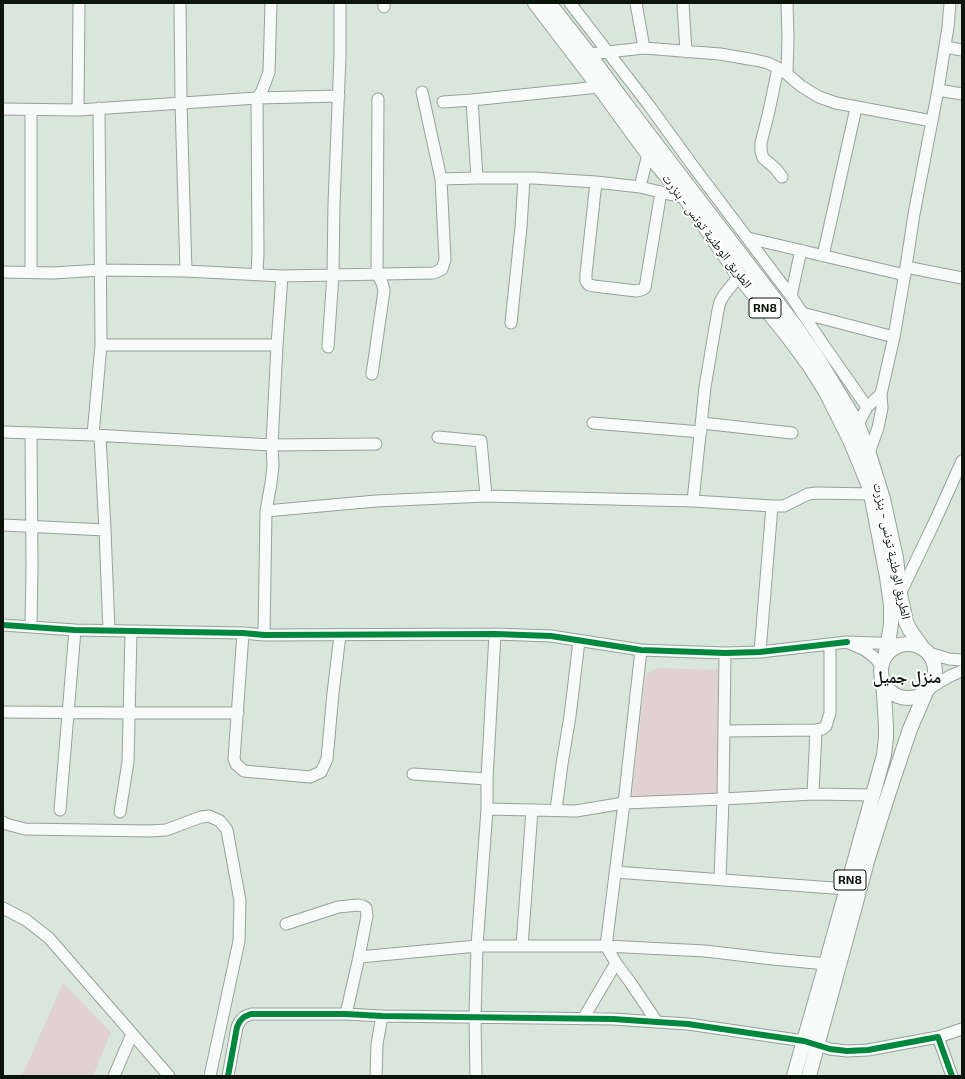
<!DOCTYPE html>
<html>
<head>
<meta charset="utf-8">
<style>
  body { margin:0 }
  #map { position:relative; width:965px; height:1079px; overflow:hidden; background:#d9e6dc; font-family:"Exo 2",sans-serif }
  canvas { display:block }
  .frame { position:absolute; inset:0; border:4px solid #0c140e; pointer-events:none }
</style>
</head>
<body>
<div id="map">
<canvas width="965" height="1079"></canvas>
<div class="frame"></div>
</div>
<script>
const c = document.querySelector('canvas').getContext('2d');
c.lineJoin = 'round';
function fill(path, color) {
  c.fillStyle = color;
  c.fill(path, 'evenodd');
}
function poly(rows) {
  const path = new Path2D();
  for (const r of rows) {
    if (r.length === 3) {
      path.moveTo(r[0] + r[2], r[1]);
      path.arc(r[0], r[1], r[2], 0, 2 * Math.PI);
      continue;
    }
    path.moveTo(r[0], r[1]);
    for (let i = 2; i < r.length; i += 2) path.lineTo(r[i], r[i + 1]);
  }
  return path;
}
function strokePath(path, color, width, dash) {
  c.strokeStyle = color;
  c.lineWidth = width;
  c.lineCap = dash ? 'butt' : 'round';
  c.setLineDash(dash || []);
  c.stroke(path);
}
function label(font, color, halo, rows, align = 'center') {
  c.font = font + ' "Exo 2","Noto Naskh Arabic",sans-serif';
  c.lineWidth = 4;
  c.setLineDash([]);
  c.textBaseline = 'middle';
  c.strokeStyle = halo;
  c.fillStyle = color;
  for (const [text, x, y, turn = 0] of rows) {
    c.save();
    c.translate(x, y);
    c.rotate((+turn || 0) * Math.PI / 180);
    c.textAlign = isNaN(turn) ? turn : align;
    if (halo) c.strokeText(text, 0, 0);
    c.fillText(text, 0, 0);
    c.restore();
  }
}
fill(poly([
  [657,668,725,670,719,796,635,799,632,795,646,674],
  [63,983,111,1032,93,1076,22,1076]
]), '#e1d1d3');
const minor = poly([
  [180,3,181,103,186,271],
  [570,3,648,104,693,166,791,296,823,344,867,407],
  [636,3,644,48],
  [683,3,686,52],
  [787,3,788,38,787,74],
  [384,7,384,3],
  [945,47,962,50],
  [589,54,644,48,720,54,755,60,768,63,778,68,787,74,801,86,819,97,836,103,932,121],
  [778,68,769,111,761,143,761,151,763,158,775,168,782,177],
  [938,90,962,94],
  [472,100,477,178],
  [443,102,472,100,599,87],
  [3,109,78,110,257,98,339,96],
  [78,110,79,3],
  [648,154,640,187,685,198],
  [441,179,477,178,533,178,596,182,640,187],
  [596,182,586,274,586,281,589,285,594,286,636,291,641,290,645,288,661,192],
  [748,238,905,275],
  [823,256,856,108],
  [906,267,962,278],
  [3,272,53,273,101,270,186,271,282,276,434,273,442,269,445,260,441,179,422,92],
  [31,272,31,110],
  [257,274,258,253,257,98,262,91,269,72,271,3],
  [791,296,801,250],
  [802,313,894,337],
  [511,323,521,227,524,179],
  [101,345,277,345],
  [328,347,333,274,334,204,340,56,340,3],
  [372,374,383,298,384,290,382,283,377,273,378,99],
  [593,423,701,432],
  [702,423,792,433],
  [855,430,867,407,881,394],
  [3,432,93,435,272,445,376,444],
  [31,433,32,566,31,627],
  [93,435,101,345,99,108],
  [100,436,105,530,109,631],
  [438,437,481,441,486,496],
  [867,458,878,428,882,408,881,394,894,337,906,267,914,214,938,90,948,27,950,3],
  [693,501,705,387,718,310,720,302,724,295,739,276],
  [266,511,376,501,486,496,693,501,772,506,784,506,808,494,817,493,871,494],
  [3,525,105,530],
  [900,594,935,521,962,461],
  [3,625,75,630,243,633,264,635,495,634,551,636,641,650,725,653,760,652,847,642],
  [243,633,234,759,236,764,244,771,310,777,321,772,327,759,333,693,340,635],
  [264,635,266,511,271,483,273,466,272,445,277,345,282,276],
  [641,650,624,803,606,946,616,963,630,982,657,1022],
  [760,652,772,506],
  [929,653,949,659,962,660],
  [881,665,874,657,865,650,847,642,905,644],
  [930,688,950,676,962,671],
  [3,712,129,713,238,713],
  [724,731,816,730],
  [413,774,487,779],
  [813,794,816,730,822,729,826,726,830,713,830,644],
  [487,809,576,811,624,803,723,799,813,794,873,795],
  [60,810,75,630],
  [556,810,562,764,570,716,579,641],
  [120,812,128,762,131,632],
  [3,822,6,824,25,829,149,831,166,830,201,817,209,816,220,821,227,830,240,901,239,941,210,1076],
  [615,872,847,889],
  [720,879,723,799,725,653],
  [3,908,26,920,49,938,169,1076],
  [286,924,338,907,358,905,363,906,366,908,367,916,359,957,346,1014],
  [522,946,532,810],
  [359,957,477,946,606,946,705,951,773,959,826,964],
  [583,1019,616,963],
  [938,1037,962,1029],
  [114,1076,132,1034],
  [228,1076,237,1027,240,1021,244,1017,251,1014,346,1014,382,1016,613,1019,657,1022,688,1024,804,1041,830,1049,847,1051,868,1050,938,1037,952,1076],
  [376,1076,377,1044,382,1016],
  [476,1076,475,1017,477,946,487,809,487,779,495,634]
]);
const major = poly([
  [535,3,599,87,648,154,685,198,739,276,786,334,809,365,826,392,850,440,869,486,871,494,887,577,891,605,891,624,888,643,885,657],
  [549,3,589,54,624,102,796,327,820,362,858,425,869,454,883,499,896,558,900,594,906,622,910,630,922,647],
  [908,671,27],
  [794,1076,826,964,884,755,886,738,886,726,884,693,882,680],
  [809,1076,868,858,888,795,910,729,926,692]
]);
strokePath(minor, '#96a199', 13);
strokePath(major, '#96a199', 16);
strokePath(minor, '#f9fbfa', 11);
strokePath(major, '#f9fbfa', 14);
strokePath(poly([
  [3,625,75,630,243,633,264,635,495,634,551,636,641,650,725,653,760,652,847,642],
  [228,1076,237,1027,240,1021,244,1017,251,1014,346,1014,382,1016,613,1019,657,1022,688,1024,804,1041,830,1049,847,1051,868,1050,938,1037,952,1076]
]), '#00873e', 6);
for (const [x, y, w] of [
  [765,308,32],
  [850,880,32]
]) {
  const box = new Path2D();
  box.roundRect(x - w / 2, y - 10, w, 20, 3);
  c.fillStyle = '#fff';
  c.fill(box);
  strokePath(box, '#0c140e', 1);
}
label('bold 12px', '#0c140e', null, [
  ["RN8",765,308],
  ["RN8",850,880]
]);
label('13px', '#0c140e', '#fff', [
  ["الطريق الوطنية تونس - بنزرت",707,231,53],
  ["الطريق الوطنية تونس - بنزرت",892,551,78]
]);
label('bold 17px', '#0c140e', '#fff', [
  ["منزل جميل",907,677]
]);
</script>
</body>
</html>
